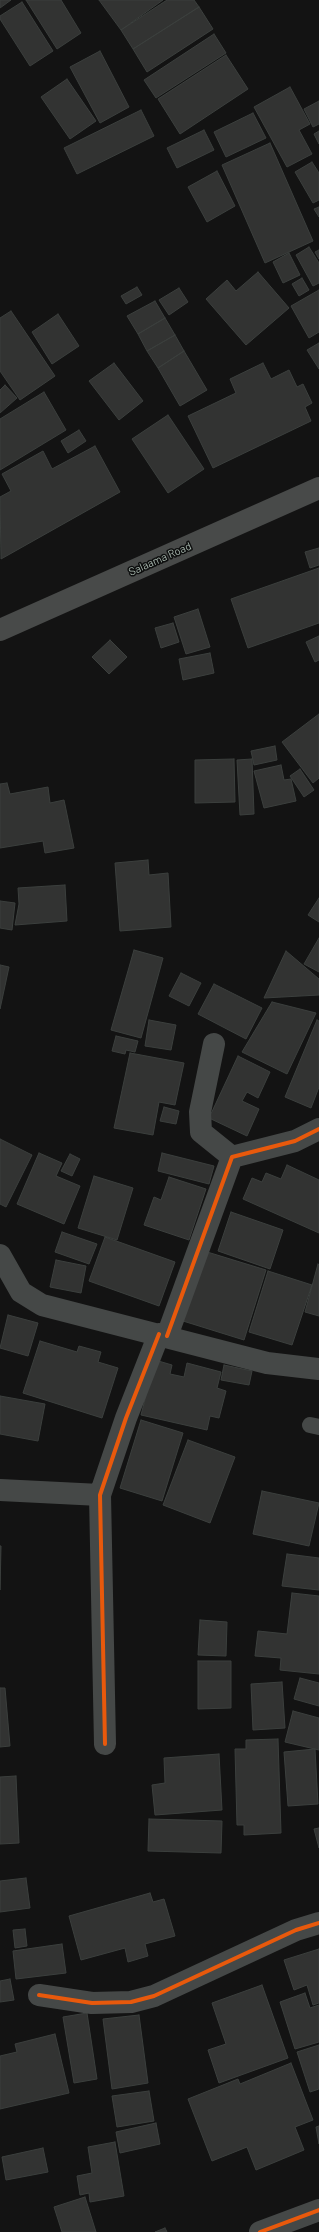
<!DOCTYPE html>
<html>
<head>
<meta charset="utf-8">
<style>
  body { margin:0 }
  canvas { display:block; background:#131313 }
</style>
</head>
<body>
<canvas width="319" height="2232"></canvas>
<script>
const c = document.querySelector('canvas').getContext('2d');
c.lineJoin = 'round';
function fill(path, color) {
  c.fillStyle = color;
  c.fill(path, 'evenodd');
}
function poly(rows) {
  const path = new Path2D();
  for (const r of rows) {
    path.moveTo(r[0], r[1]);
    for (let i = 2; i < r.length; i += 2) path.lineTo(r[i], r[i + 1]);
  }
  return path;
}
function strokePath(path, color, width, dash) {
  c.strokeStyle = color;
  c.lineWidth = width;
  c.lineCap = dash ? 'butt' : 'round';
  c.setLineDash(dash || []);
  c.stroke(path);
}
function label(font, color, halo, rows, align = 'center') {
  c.font = font + ' Barlow,sans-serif';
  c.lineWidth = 3;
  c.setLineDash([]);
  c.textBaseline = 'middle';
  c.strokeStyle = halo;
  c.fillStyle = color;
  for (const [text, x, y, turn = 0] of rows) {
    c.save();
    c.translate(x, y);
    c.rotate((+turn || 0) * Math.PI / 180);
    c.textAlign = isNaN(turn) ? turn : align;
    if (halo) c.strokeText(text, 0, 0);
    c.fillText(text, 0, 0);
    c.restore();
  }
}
const building = poly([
  [0,0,11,0,0,8,0,0],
  [26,0,61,0,81,33,57,49,26,0],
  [99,0,163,0,121,30,99,0],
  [167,0,194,0,199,7,133,49,121,30,167,0],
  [22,2,53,51,30,66,0,19,0,16,22,2],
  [199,7,213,29,147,72,133,49,199,7],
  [214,34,226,53,156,98,144,80,214,34],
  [100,51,129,107,100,123,70,67,100,51],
  [226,55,248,89,180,134,158,99,226,55],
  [67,79,96,121,70,139,41,97,67,79],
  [290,87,310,124,299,130,312,154,287,167,254,107,290,87],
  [319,101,319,124,313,127,304,109,319,101],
  [141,110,154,136,77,174,64,148,141,110],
  [253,113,266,138,226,157,214,132,253,113],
  [204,130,214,150,177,168,167,148,204,130],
  [319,131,319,144,314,134,319,131],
  [270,143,313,241,265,263,222,165,270,143],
  [312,162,319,173,319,200,313,203,295,172,312,162],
  [217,171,235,206,207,222,188,187,217,171],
  [319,207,319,217,314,209,319,207],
  [309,247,319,263,319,283,313,286,296,255,309,247],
  [319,250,319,259,315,252,319,250],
  [289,253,300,275,283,283,273,262,289,253],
  [258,272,289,308,246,345,206,299,227,280,236,291,258,272],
  [302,278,309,290,299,296,292,284,302,278],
  [137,287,142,295,126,304,121,296,137,287],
  [179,288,188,302,169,315,159,300,179,288],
  [319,290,319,332,309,338,291,306,319,290],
  [155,301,165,318,138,334,127,316,155,301],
  [11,311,55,376,20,400,0,371,0,318,11,311],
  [58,314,79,346,52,364,32,332,58,314],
  [165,318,175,335,147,351,138,334,165,318],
  [175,335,184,351,158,368,147,351,175,335],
  [319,343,319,369,307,350,319,343],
  [184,351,207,390,180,406,158,368,184,351],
  [114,363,143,401,119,420,89,381,114,363],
  [263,363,271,379,289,370,297,387,303,384,312,403,305,407,311,421,213,468,188,416,236,393,230,379,263,363],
  [5,385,17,398,0,413,0,390,5,385],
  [44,392,66,430,0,470,0,419,44,392],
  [168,415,204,469,168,493,132,439,168,415],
  [79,430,86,441,68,453,61,441,79,430],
  [95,446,120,492,1,559,0,497,11,491,2,474,43,451,52,469,95,446],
  [319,548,319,565,310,568,305,552,319,548],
  [319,568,319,623,248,648,231,599,319,568],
  [198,609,210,647,186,654,174,617,198,609],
  [173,623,179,642,161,648,155,628,173,623],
  [319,636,319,660,315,662,306,642,319,636],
  [110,640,127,657,109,674,92,657,110,640],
  [210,653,214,673,183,680,179,659,210,653],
  [319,714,319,778,313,783,282,742,319,714],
  [275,746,277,760,254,765,251,751,275,746],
  [234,759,235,802,195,803,195,760,234,759],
  [252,759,254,814,240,815,237,760,252,759],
  [281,765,284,780,291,779,296,801,264,808,254,771,281,765],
  [300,769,314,790,304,797,290,776,300,769],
  [7,783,10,794,48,787,50,803,64,800,74,848,45,853,43,841,0,848,0,784,7,783],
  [148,860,149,875,168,873,171,927,120,931,115,863,148,860],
  [65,885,67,921,15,925,19,904,18,888,65,885],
  [319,898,319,922,308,915,319,898],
  [0,901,15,903,12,930,0,928,0,901],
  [319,938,319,972,304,964,319,938],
  [134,950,163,958,141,1038,111,1030,134,950],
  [286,951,319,979,319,995,264,998,286,951],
  [0,965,9,967,0,1009,0,965],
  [181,973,201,983,189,1006,169,996,181,973],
  [214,984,262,1008,246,1039,198,1014,214,984],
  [272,1002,316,1013,287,1074,242,1052,272,1002],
  [149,1020,176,1025,171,1050,145,1046,149,1020],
  [317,1020,319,1021,319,1087,311,1108,285,1097,317,1020],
  [116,1036,138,1041,135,1052,126,1050,125,1054,112,1051,116,1036],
  [130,1053,184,1063,175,1105,159,1102,153,1135,114,1128,130,1053],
  [238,1056,270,1072,258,1098,247,1092,242,1101,259,1109,247,1136,209,1118,238,1056],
  [164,1107,179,1111,176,1124,160,1121,164,1107],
  [0,1139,32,1155,6,1207,0,1204,0,1139],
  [39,1153,62,1163,56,1176,80,1186,64,1224,17,1204,39,1153],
  [162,1153,214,1166,209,1184,158,1171,162,1153],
  [70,1154,80,1159,72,1176,61,1171,70,1154],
  [287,1165,319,1180,319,1233,243,1199,252,1178,262,1182,266,1173,281,1179,287,1165],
  [94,1176,133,1188,117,1240,78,1228,94,1176],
  [169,1177,206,1189,189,1240,144,1225,154,1197,161,1200,169,1177],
  [231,1212,283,1230,270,1269,218,1251,231,1212],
  [62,1232,97,1244,89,1264,55,1252,62,1232],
  [105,1237,175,1262,159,1306,89,1281,105,1237],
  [204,1251,266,1270,244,1340,183,1321,204,1251],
  [56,1260,86,1266,81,1293,50,1287,56,1260],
  [318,1264,319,1265,319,1316,305,1312,318,1264],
  [268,1271,312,1285,292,1345,249,1332,268,1271],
  [8,1315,38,1323,28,1356,0,1348,8,1315],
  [40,1341,77,1352,79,1346,101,1352,98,1362,118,1368,102,1418,23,1393,40,1341],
  [155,1360,172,1365,170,1374,184,1377,187,1363,221,1372,217,1388,226,1391,219,1418,210,1416,207,1430,141,1415,155,1360],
  [224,1365,252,1371,249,1385,221,1380,224,1365],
  [0,1396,45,1404,38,1441,0,1434,0,1396],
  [141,1420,183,1433,162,1501,120,1488,141,1420],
  [188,1440,235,1457,210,1523,163,1505,188,1440],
  [262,1491,319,1503,309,1546,253,1534,262,1491],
  [0,1546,1,1546,0,1590,0,1546],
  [287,1554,319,1558,319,1590,282,1586,287,1554],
  [292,1593,319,1596,319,1674,280,1670,281,1658,255,1656,258,1631,287,1634,292,1593],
  [200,1620,227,1622,226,1656,198,1655,200,1620],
  [198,1661,231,1661,231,1708,198,1709,198,1661],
  [300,1678,319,1683,319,1706,294,1699,300,1678],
  [282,1682,285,1728,253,1730,251,1684,282,1682],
  [0,1688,5,1688,10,1746,0,1747,0,1688],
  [293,1711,319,1718,319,1750,285,1742,293,1711],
  [278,1739,281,1833,244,1835,244,1825,237,1825,235,1749,246,1749,246,1740,278,1739],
  [315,1749,318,1804,288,1806,284,1752,315,1749],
  [219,1754,222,1810,155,1815,152,1785,165,1783,164,1758,219,1754],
  [16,1776,19,1843,0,1844,0,1777,16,1776],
  [149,1819,222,1821,221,1853,148,1851,149,1819],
  [319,1828,319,1848,314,1829,319,1828],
  [26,1878,30,1908,0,1912,0,1881,26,1878],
  [150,1893,153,1902,164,1899,175,1936,145,1944,148,1956,128,1962,125,1948,81,1960,69,1916,150,1893],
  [25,1929,27,1946,15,1948,13,1930,25,1929],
  [62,1944,66,1973,16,1979,13,1951,62,1944],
  [319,1949,319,2003,313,2005,307,1985,294,1990,284,1960,319,1949],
  [10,1979,14,2000,0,2002,0,1981,10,1979],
  [262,1985,288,2058,219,2083,208,2050,226,2044,212,2003,262,1985],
  [305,1993,310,2008,319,2005,319,2042,295,2049,280,2002,305,1993],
  [87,2013,97,2079,74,2083,63,2017,87,2013],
  [139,2015,148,2083,112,2089,103,2019,139,2015],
  [55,2034,69,2093,0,2109,0,2056,17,2052,15,2044,55,2034],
  [319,2045,319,2089,310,2092,297,2052,319,2045],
  [291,2063,313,2120,295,2127,304,2150,256,2170,247,2147,212,2161,188,2099,238,2079,240,2084,291,2063],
  [149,2091,154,2121,117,2127,112,2096,149,2091],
  [156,2123,160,2144,120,2153,116,2132,156,2123],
  [319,2126,319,2144,316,2127,319,2126],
  [115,2142,124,2196,90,2202,89,2193,80,2195,77,2176,92,2173,88,2147,115,2142],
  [43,2148,48,2172,6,2180,2,2157,43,2148],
  [85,2197,96,2232,62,2232,54,2207,85,2197],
  [165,2228,167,2232,155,2232,165,2228]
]);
fill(building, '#323332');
strokePath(building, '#3b3f3d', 1);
strokePath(poly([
  [310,1425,319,1427]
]), '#454847', 16);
strokePath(poly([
  [214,1044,200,1112,201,1132,232,1157],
  [0,1255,21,1292,42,1305,267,1363,319,1369],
  [167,1336,232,1157,295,1141,319,1129],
  [0,1490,100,1495],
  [105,1744,100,1495,126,1418,159,1334],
  [39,1995,92,2003,131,2002,154,1996,296,1930,319,1923],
  [260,2232,319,2210]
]), '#454847', 22);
strokePath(poly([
  [0,630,319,488]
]), '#484a49', 22);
strokePath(poly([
  [167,1336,232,1157,295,1141,319,1129],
  [105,1744,100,1495,126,1418,159,1334],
  [39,1995,92,2003,131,2002,154,1996,296,1930,319,1923],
  [260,2232,319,2210]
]), '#e8590c', 4);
label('11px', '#a4b3aa', '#0d0e0e', [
  ["Salaama Road",160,559,-24]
]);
</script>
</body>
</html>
